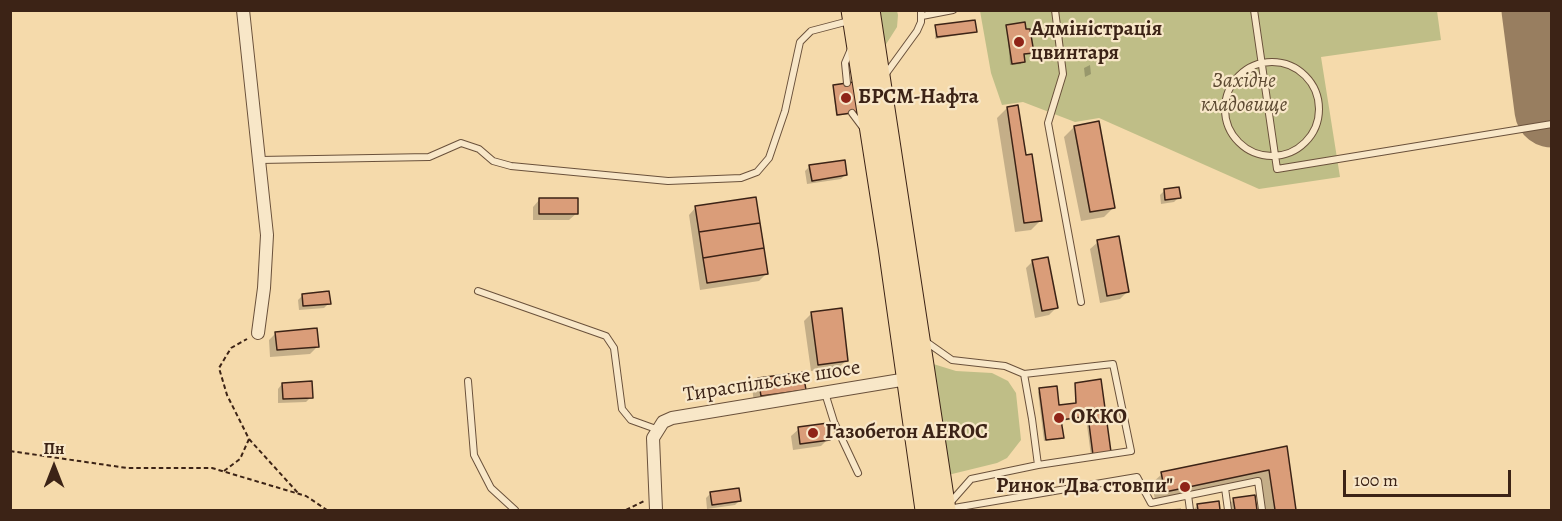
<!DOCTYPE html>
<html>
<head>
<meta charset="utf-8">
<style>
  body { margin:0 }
  #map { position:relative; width:1562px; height:521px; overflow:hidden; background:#f5daab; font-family:Alegreya,serif }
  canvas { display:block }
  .frame { position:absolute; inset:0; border:12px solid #3c2316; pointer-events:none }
  .north { position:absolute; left:24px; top:437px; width:60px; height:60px; -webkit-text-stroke:4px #f8e7c8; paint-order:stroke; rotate:0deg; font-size:16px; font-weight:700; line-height:24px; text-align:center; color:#3c2316 }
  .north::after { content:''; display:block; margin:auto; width:21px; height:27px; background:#3c2316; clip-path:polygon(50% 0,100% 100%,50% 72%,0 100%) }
  .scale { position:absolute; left:1343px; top:470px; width:168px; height:27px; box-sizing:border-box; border:3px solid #3c2316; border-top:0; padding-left:8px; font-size:18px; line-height:21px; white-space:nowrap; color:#3c2316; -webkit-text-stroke:4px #f8e7c8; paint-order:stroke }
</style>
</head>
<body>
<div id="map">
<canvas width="1562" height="521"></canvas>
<div class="frame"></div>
<div class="north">Пн</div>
<div class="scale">100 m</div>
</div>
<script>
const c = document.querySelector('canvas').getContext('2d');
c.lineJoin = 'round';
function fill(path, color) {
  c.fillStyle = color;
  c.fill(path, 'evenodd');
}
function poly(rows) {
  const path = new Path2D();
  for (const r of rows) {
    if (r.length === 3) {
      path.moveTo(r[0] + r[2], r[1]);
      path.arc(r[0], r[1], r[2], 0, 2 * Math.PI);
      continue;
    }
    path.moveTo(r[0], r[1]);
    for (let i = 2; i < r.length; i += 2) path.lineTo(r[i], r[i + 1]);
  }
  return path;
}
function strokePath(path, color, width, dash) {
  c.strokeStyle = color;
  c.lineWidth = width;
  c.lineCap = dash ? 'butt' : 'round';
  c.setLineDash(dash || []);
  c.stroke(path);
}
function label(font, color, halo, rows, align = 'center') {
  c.font = font + ' Alegreya,serif';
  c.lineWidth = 4.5;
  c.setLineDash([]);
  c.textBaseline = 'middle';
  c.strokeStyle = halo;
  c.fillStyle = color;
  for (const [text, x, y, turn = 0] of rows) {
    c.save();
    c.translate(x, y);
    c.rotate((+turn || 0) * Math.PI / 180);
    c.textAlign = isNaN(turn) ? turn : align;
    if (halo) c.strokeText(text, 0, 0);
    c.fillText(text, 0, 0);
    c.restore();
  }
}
fill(poly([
  [878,11,897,11,898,15,897,27,883,49],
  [980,11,1437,11,1441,40,1321,57,1340,177,1259,189,1099,118,1075,122,1023,102,1002,105,991,73],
  [930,363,956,371,992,373,1008,381,1016,393,1021,440,1007,458,997,463,948,475]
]), '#bfbe87');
fill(poly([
  [936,26,976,32,935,39],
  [1007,26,1032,52,1022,55,1021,64,1010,65],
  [1090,65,1091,74,1085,77,1084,68],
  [833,86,857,111,855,113,836,116],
  [1007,108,1025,156,1041,220,1031,230,1015,232,997,118],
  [1074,127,1114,207,1104,217,1081,221,1064,137],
  [810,166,845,175,841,179,807,184,805,171],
  [1165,190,1179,197,1174,202,1161,204,1160,195],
  [540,199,577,213,569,220,533,220,533,207],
  [696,207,766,274,759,281,700,290,689,215],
  [1098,242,1127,292,1120,299,1100,303,1090,249],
  [1033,261,1056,308,1049,315,1035,318,1026,268],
  [303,295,329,303,324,308,299,310,298,300],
  [812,313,847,360,839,367,811,371,804,321],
  [276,333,317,347,310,354,270,357,269,340],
  [759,380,804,389,754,403,752,387],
  [282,384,311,397,306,402,278,403,278,389],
  [1076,384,1109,452,1091,456,1086,418,1060,421,1062,437,1044,441,1038,392,1040,390,1058,407,1075,404],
  [799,429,828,439,821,446,793,450,791,436],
  [1286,448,1295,510,1264,510,1260,479,1155,500,1152,483,1162,474],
  [711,493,740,500,735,505,707,509,706,498],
  [1253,497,1255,510,1224,510,1234,499],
  [1217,503,1219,510,1193,510,1198,505],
  [1181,508,1181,510,1162,510]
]), '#0003');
strokePath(poly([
  [1539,10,1552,110]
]), '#987e60', 75);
const building = poly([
  [975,20,977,32,937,37,935,25,975,20],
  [1025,22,1026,29,1030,29,1034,53,1024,54,1025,62,1012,64,1006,25,1025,22],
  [854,82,859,112,837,115,833,85,854,82],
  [1018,105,1026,155,1032,154,1042,221,1024,223,1007,107,1018,105],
  [1099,121,1115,208,1090,212,1074,126,1099,121],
  [845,160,847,175,812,181,809,165,845,160],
  [1179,187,1181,198,1165,200,1164,189,1179,187],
  [756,197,760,223,699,232,695,206,756,197],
  [539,198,578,198,578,214,539,214,539,198],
  [760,223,764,248,703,258,699,232,760,223],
  [1119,236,1129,292,1107,296,1097,240,1119,236],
  [764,248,768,274,707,283,703,258,764,248],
  [1048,257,1058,308,1042,311,1032,260,1048,257],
  [329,291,331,304,303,306,302,294,329,291],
  [842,308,848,361,818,365,811,312,842,308],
  [317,328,319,347,277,350,275,332,317,328],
  [803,372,806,390,761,396,758,378,803,372],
  [1101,379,1111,452,1093,455,1088,416,1061,420,1064,438,1046,440,1039,388,1057,386,1059,405,1076,403,1075,383,1101,379],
  [312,381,313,398,283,399,282,383,312,381],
  [828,423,830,440,800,444,798,427,828,423],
  [1287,446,1296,510,1275,510,1269,470,1165,492,1161,472,1287,446],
  [739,488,741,501,712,505,710,492,739,488],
  [1255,495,1257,510,1235,510,1233,498,1255,495],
  [1219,501,1220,510,1198,510,1197,504,1219,501]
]);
fill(building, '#da9d79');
strokePath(building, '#3c2316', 1.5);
const service = poly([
  [1055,10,1063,74,1048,123,1081,302],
  [1254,10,1277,169,1552,124],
  [922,16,953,10],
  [1272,109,47],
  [885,75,917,31,921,22,921,10],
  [847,83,845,63,851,49],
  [852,113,864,129],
  [260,160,429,157,461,143,479,149,493,161,511,166,668,181,741,178,757,172,769,158,785,111,800,42,811,31,849,21],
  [478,291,606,336,614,348,622,409,631,420,656,429],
  [925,341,952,360,1005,366,1024,374,1032,419,1038,465,971,479,949,504],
  [1024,374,1113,364,1131,451,1038,465],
  [468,381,474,455,491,488,515,510],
  [825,393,834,422,858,473],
  [1225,488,1228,510],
  [1188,495,1190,510],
  [948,509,1137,477,1151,503,1258,481,1262,510]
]);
const minor = poly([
  [243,10,267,235,264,288,258,333],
  [656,510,653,438,663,422,672,418,907,379]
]);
const trunk = poly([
  [852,10,889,247,926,510],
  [869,10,945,510]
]);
strokePath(service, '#6a513b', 8);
strokePath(minor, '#6a513b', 14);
strokePath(trunk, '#3c2316', 23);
strokePath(poly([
  [249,439,298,493],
  [10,451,127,468,212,468,306,496,327,510],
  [224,471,240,459,249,439,227,395,219,368,231,348,247,339],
  [626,510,644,501]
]), '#3c2316', 2, [4.5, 3]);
strokePath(service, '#f8e7c8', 6);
strokePath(minor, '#f8e7c8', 12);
strokePath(trunk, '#f5daab', 21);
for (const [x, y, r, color] of [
  [1019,42,6,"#8f2418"],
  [846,98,6,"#8f2418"],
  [1059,418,6,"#8f2418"],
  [813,433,6,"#8f2418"],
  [1185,487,6,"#8f2418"]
]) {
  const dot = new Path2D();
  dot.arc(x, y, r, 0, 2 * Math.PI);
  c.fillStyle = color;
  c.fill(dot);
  strokePath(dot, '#f8e7c8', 2);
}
label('bold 21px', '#3c2316', '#f8e7c8', [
  ["Адміністрація",1031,30],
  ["цвинтаря",1031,54],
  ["БРСМ-Нафта",858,98],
  ["ОККО",1071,418],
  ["Газобетон AEROC",825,433],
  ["Ринок \"Два стовпи\"",1173,487,"right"]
], 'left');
label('italic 21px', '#5d4a32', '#f8e7c8', [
  ["Західне",1244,82],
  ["кладовище",1244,106]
]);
label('21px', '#3c2316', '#f8e7c8', [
  ["Тираспільське шосе",772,382,-9]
]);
</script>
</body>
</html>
